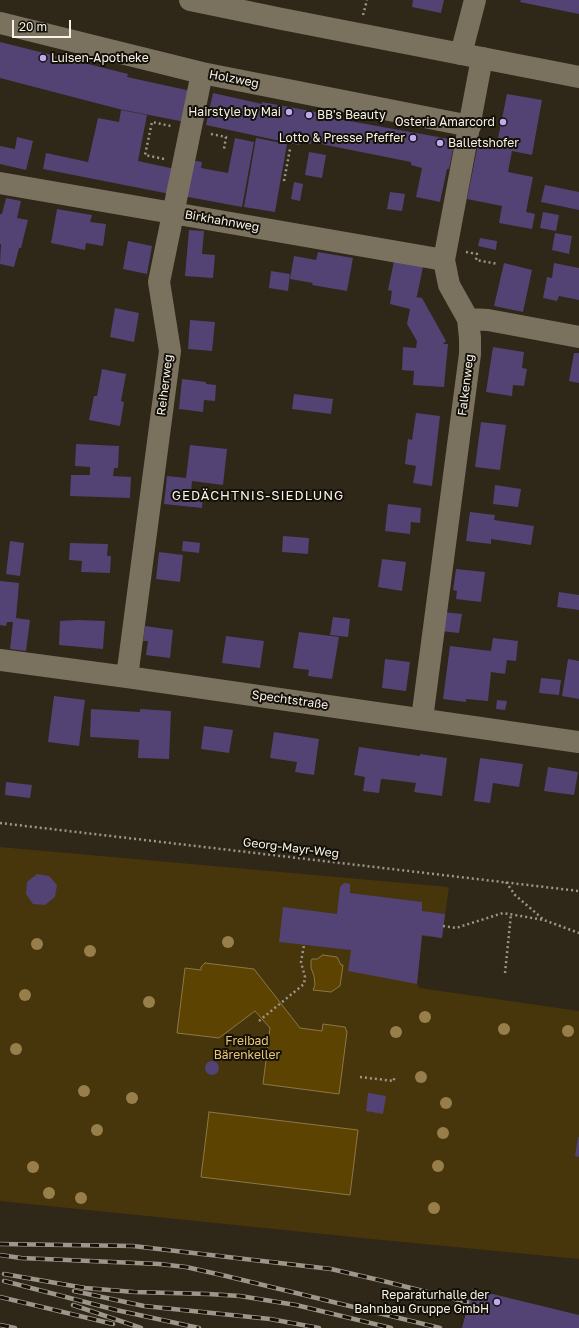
<!DOCTYPE html>
<html>
<head>
<meta charset="utf-8">
<style>
  body { margin:0 }
  #map { position:relative; width:579px; height:1328px; overflow:hidden; background:#2f2717; font-family:"Golos Text",sans-serif }
  canvas { display:block }
  .scale { position:absolute; left:12px; top:20px; width:59px; height:18px; box-sizing:border-box; border:2px solid #f8f2e8; border-top:0; padding-left:5px; font-size:12px; line-height:14px; white-space:nowrap; color:#f8f2e8; -webkit-text-stroke:3px #141109; paint-order:stroke }
</style>
</head>
<body>
<div id="map">
<canvas width="579" height="1328"></canvas>
<div class="scale">20 m</div>
</div>
<script>
const c = document.querySelector('canvas').getContext('2d');
c.lineJoin = 'round';
function fill(path, color) {
  c.fillStyle = color;
  c.fill(path, 'evenodd');
}
function poly(rows) {
  const path = new Path2D();
  for (const r of rows) {
    if (r.length === 3) {
      path.moveTo(r[0] + r[2], r[1]);
      path.arc(r[0], r[1], r[2], 0, 2 * Math.PI);
      continue;
    }
    path.moveTo(r[0], r[1]);
    for (let i = 2; i < r.length; i += 2) path.lineTo(r[i], r[i + 1]);
  }
  return path;
}
function strokePath(path, color, width, dash) {
  c.strokeStyle = color;
  c.lineWidth = width;
  c.lineCap = dash ? 'butt' : 'round';
  c.setLineDash(dash || []);
  c.stroke(path);
}
function label(font, color, halo, rows, align = 'center') {
  c.font = font + ' "Golos Text",sans-serif';
  c.lineWidth = 4;
  c.setLineDash([]);
  c.textBaseline = 'middle';
  c.strokeStyle = halo;
  c.fillStyle = color;
  for (const [text, x, y, turn = 0] of rows) {
    c.save();
    c.translate(x, y);
    c.rotate((+turn || 0) * Math.PI / 180);
    c.textAlign = isNaN(turn) ? turn : align;
    if (halo) c.strokeText(text, 0, 0);
    c.fillText(text, 0, 0);
    c.restore();
  }
}
fill(poly([
  [0,847,449,887,442,938,422,936,417,984,420,988,579,1011,579,1259,372,1239,0,1201]
]), '#47350b');
const water = poly([
  [323,955,337,957,341,965,343,965,340,986,331,992,313,990,315,985,314,976,311,968,311,961,312,959,317,959,323,955],
  [205,963,254,969,300,1028,322,1031,323,1024,345,1027,347,1032,339,1094,263,1084,270,1028,255,1011,219,1038,177,1033,185,968,201,970,201,967,205,963],
  [209,1112,358,1130,350,1195,201,1177,209,1112]
]);
fill(water, '#5c4302');
strokePath(water, '#8b7847', 1);
fill(poly([
  [413,0,444,0,441,13,412,7],
  [521,0,579,0,579,14,520,2],
  [0,42,128,74,127,77,191,91,185,122,119,109,0,78],
  [213,93,262,104,262,102,316,112,316,115,455,140,449,169,447,169,440,202,416,197,422,168,411,165,411,162,311,142,311,144,300,142,299,145,206,125],
  [507,94,542,100,532,155,512,151,508,172,533,177,526,212,535,214,532,229,499,223,502,206,467,199,478,144,496,148],
  [121,110,147,115,138,161,175,169,170,194,43,169,46,153,88,162,98,118,119,122],
  [17,137,33,141,26,170,0,164,0,146,15,149],
  [235,138,254,142,242,207,183,196,190,160,202,162,201,168,228,173],
  [256,138,287,144,275,212,244,207],
  [309,152,326,155,322,178,305,175],
  [294,182,303,184,300,201,291,199],
  [545,185,579,192,579,210,541,202],
  [390,192,405,194,402,211,387,209],
  [6,198,21,201,17,218,28,220,21,248,19,248,14,267,0,264,1,244,0,244,0,214,2,214],
  [57,209,92,215,90,222,106,224,103,246,86,243,85,250,51,243],
  [543,212,559,215,556,231,540,228],
  [189,230,204,231,202,254,215,255,213,278,185,276],
  [555,233,572,236,569,254,552,250],
  [480,238,497,241,496,250,478,246],
  [128,241,152,246,147,274,123,269],
  [318,252,353,258,347,291,312,285,313,283,290,279,294,256,316,260],
  [394,261,423,267,417,296,416,297,422,298,446,341,443,344,448,344,444,387,413,385,414,371,402,370,403,347,416,348,417,341,407,324,410,309,390,304,392,291,388,290],
  [504,263,532,270,523,312,494,306],
  [554,263,579,268,579,300,559,296,557,301,543,298,547,277,552,278],
  [271,271,290,274,288,291,269,288],
  [115,308,139,313,134,342,110,337],
  [190,320,215,322,212,351,188,349],
  [493,347,524,352,522,368,527,369,524,386,513,385,512,396,486,392],
  [574,353,579,353,579,383,569,381],
  [102,369,126,374,121,401,124,402,120,426,89,420,94,396,97,396],
  [182,379,206,382,206,384,216,385,215,401,204,400,203,412,179,409],
  [294,394,333,399,331,414,292,409],
  [416,413,440,416,432,486,413,483,416,466,405,464,408,439,412,440],
  [481,422,506,425,500,470,475,467],
  [76,444,119,446,118,468,114,468,113,476,131,477,130,498,70,496,71,475,90,475,90,467,75,466],
  [190,445,227,449,223,485,192,481,191,493,203,494,202,508,164,504,167,476,186,478],
  [495,485,521,489,518,507,493,504],
  [388,504,421,508,420,523,411,522,410,534,385,531],
  [470,512,495,515,494,520,534,526,531,545,491,539,491,544,466,541],
  [283,536,309,538,308,554,282,552],
  [10,541,24,543,20,576,6,574],
  [183,541,200,543,199,553,182,551],
  [70,543,108,544,107,556,111,556,110,573,81,572,82,561,69,560],
  [159,552,183,555,180,582,156,579],
  [382,559,406,562,402,591,378,587],
  [456,569,485,572,481,602,456,599,457,591,453,590],
  [0,581,19,583,16,618,30,620,26,651,10,649,13,622,7,622,6,626,0,625],
  [559,592,579,595,579,610,557,607],
  [443,612,462,614,459,633,441,631],
  [333,617,350,619,348,637,330,635],
  [78,620,105,621,103,649,59,645,60,621],
  [145,626,173,630,170,658,146,655,148,641,143,641],
  [299,632,339,637,332,679,308,676,309,670,293,668],
  [226,636,264,641,260,668,222,663],
  [493,638,518,641,516,661,507,660,505,674,491,672,488,701,466,699,466,702,443,699,450,646,491,651],
  [385,659,410,662,406,691,382,688],
  [568,659,579,661,579,699,562,696],
  [541,678,561,680,559,695,539,693],
  [54,696,85,700,79,746,48,742],
  [497,700,507,701,505,710,496,709],
  [91,709,140,712,140,709,171,711,169,759,138,758,139,740,90,737],
  [204,726,233,730,229,753,201,749],
  [274,732,319,739,314,775,295,772,297,762,270,758],
  [359,747,420,756,420,754,447,758,442,796,414,792,416,783,392,780,381,779,379,793,363,791,365,777,354,775],
  [480,758,523,764,519,787,493,783,490,803,474,801],
  [548,767,578,772,574,795,544,791],
  [6,782,32,785,30,798,5,795],
  [37,874,49,876,57,885,55,897,45,905,33,904,26,894,27,882],
  [344,883,350,884,350,893,422,902,422,911,445,914,442,938,422,935,417,984,348,971,351,950,279,942,283,907,337,914,340,887],
  [212,1068,7],
  [368,1093,386,1096,383,1114,366,1111],
  [578,1137,579,1137,579,1157,575,1156],
  [472,1289,579,1315,579,1328,462,1328]
]), '#524374');
strokePath(poly([
  [363,15,367,0],
  [211,134,226,137,224,149],
  [164,159,145,155,152,122,171,126],
  [284,181,290,149],
  [466,252,477,254,476,260,498,264],
  [0,823,579,891],
  [506,882,515,895,544,920,579,933],
  [443,926,456,928,503,913,544,920],
  [505,973,511,914],
  [259,1021,304,984,305,977,301,962,304,945],
  [360,1077,394,1081,394,1076]
]), '#9d968a', 2.5, [2, 3]);
strokePath(poly([
  [0,23,202,73,470,126],
  [461,54,475,0],
  [0,183,444,260],
  [468,319,488,320,579,337],
  [0,660,127,677,579,742],
  [127,677,170,351,159,282,202,73],
  [422,719,470,354,470,338,468,319,449,285,444,260,482,58]
]), '#7b715f', 22);
strokePath(poly([
  [190,0,282,19,579,77]
]), '#7b715f', 22);
const rail = poly([
  [0,1244,133,1246,331,1269,379,1280,467,1302],
  [0,1255,21,1258,159,1264,186,1267,226,1276,440,1328],
  [4,1274,85,1288,134,1292,208,1294,240,1296,296,1305,391,1328],
  [4,1281,116,1310,199,1328],
  [74,1291,144,1306,270,1319,319,1328],
  [0,1297,113,1324],
  [73,1305,141,1328],
  [0,1325,15,1328]
]);
strokePath(rail, '#9d9689', 4.5);
strokePath(rail, '#141109', 3, [9]);
c.fillStyle = '#987e4a';
for (const [x, y] of [
  [228,942],
  [37,944],
  [90,951],
  [25,995],
  [149,1002],
  [425,1017],
  [504,1029],
  [568,1031],
  [396,1032],
  [16,1049],
  [421,1077],
  [84,1091],
  [132,1098],
  [446,1103],
  [97,1130],
  [443,1133],
  [438,1166],
  [33,1167],
  [49,1193],
  [81,1198],
  [434,1208]
]) {
  c.beginPath();
  c.arc(x, y, 6, 0, 2 * Math.PI);
  c.fill();
}
for (const [x, y, r, color] of [
  [43,58,4,"#bea9f4"],
  [289,112,4,"#bea9f4"],
  [309,115,4,"#bea9f4"],
  [503,122,4,"#bea9f4"],
  [413,138,4,"#bea9f4"],
  [440,143,4,"#bea9f4"],
  [497,1302,4,"#bea9f4"]
]) {
  const dot = new Path2D();
  dot.arc(x, y, r, 0, 2 * Math.PI);
  c.fillStyle = color;
  c.fill(dot);
  strokePath(dot, '#141109', 1.5);
}
label('12px', '#f8f2e8', '#141109', [
  ["Luisen-Apotheke",51,58,"left"],
  ["Hairstyle by Mai",281,112],
  ["BB's Beauty",317,115,"left"],
  ["Osteria Amarcord",495,122],
  ["Lotto & Presse Pfeffer",405,138],
  ["Balletshofer",448,143,"left"],
  ["Reparaturhalle der",489,1295],
  ["Bahnbau Gruppe GmbH",489,1309]
], 'right');
label('12px', '#f8f2e8', '#141109', [
  ["Holzweg",234,79,11],
  ["Birkhahnweg",222,221,10],
  ["Reiherweg",165,385,-83],
  ["Falkenweg",466,385,-83],
  ["Spechtstraße",290,700,8],
  ["Georg-Mayr-Weg",291,848,7]
]);
label('12px', '#eec674', '#141109', [
  ["Freibad",247,1041],
  ["Bärenkeller",247,1055]
]);
c.letterSpacing = '1px';
label('13px', '#f8f2e8', '#141109', [
  ["GEDÄCHTNIS-SIEDLUNG",258,496]
]);
c.letterSpacing = '0px';
</script>
</body>
</html>
